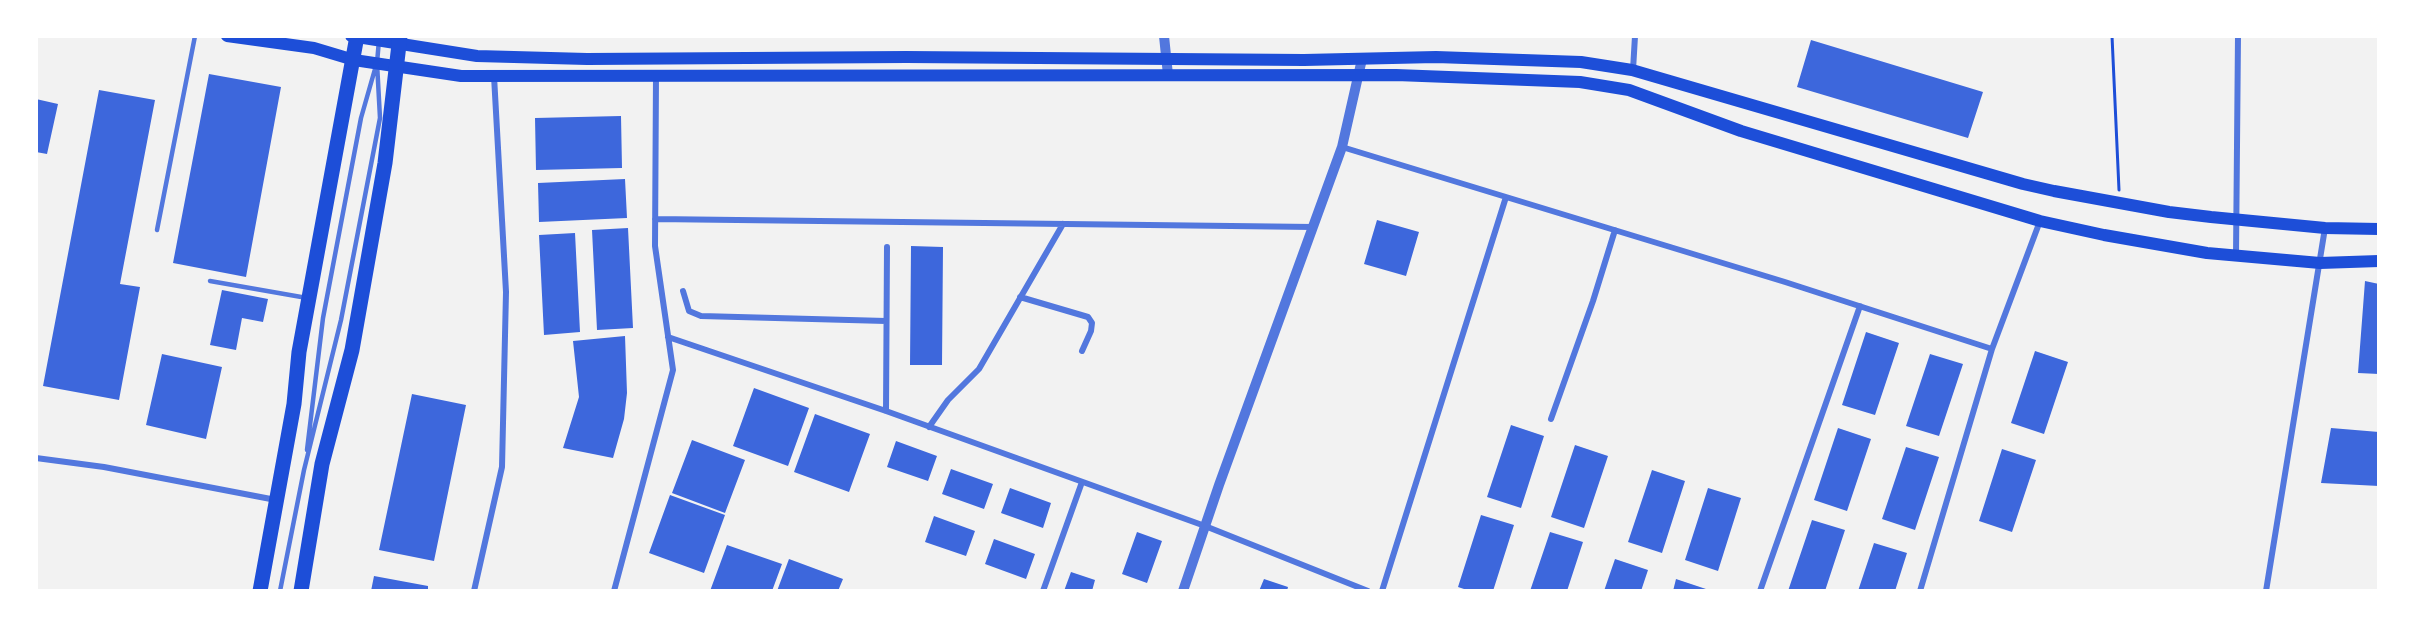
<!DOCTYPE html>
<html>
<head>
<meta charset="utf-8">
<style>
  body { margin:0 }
  #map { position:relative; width:2415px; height:627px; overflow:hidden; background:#f2f2f2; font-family:Literata,serif }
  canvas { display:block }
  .frame { position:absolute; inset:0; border:38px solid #fff; pointer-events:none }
</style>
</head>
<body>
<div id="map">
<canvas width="2415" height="627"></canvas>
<div class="frame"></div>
</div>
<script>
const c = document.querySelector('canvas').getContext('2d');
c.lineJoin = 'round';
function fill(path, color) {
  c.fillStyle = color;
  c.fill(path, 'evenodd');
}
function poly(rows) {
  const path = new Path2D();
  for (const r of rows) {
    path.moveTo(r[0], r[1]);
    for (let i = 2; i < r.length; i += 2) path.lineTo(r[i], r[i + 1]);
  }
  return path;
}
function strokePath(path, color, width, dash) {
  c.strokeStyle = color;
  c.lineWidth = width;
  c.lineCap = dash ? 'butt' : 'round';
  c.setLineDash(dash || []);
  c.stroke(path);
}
fill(poly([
  [1811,40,1983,92,1968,138,1797,87],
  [209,74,281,87,246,277,173,263],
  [99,90,155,100,120,284,140,287,119,400,43,386],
  [36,99,58,104,47,154,36,152],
  [621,116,622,168,536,170,535,118],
  [625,179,627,218,539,222,538,183],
  [1377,220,1419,232,1406,276,1364,264],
  [628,228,633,328,597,330,592,230],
  [575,233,580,332,544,335,539,235],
  [911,246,943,247,942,365,910,365],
  [2365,281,2379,284,2379,374,2358,373],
  [222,290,268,299,263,322,242,318,236,350,210,345],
  [1866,332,1899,343,1875,415,1842,405],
  [625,336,627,393,624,419,613,458,563,448,579,397,573,341],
  [2035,351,2068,362,2044,434,2011,423],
  [162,354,222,367,206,439,146,425],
  [1930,354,1963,364,1939,436,1906,426],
  [754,388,809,408,788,466,733,446],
  [412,394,466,405,434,561,379,550],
  [815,414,870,434,849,492,794,472],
  [1511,425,1544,436,1521,508,1487,497],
  [1838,428,1871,439,1847,511,1814,500],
  [2331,428,2379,432,2379,486,2321,483],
  [692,440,745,460,725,513,672,493],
  [896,441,937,456,928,481,887,467],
  [1575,445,1608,456,1584,528,1551,517],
  [1906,447,1939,457,1915,530,1882,519],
  [2002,449,2036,460,2012,532,1979,521],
  [951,469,993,484,984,509,942,494],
  [1652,470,1685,481,1662,553,1628,542],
  [1010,488,1051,503,1043,528,1001,513],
  [1708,488,1741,498,1718,571,1685,560],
  [670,495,725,515,704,573,649,553],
  [1481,515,1514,525,1493,591,1470,591,1458,587],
  [934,516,975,531,966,556,925,542],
  [1812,520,1845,530,1825,591,1788,591],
  [1137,532,1162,541,1147,583,1122,574],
  [1550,532,1583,542,1567,591,1530,591],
  [994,539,1035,554,1026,579,985,564],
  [1874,543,1907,553,1895,591,1858,591],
  [727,545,782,564,772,591,710,591],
  [789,559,843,579,838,591,777,591],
  [1615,559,1648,570,1641,591,1604,591],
  [1071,572,1095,580,1092,591,1064,591],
  [374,576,428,586,428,591,371,591],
  [1264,579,1288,587,1287,591,1259,591],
  [1676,579,1712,591,1673,591]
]), '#3d67dc');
strokePath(poly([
  [2112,36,2119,190]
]), '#1d4ed8', 3);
strokePath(poly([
  [157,230,195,36],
  [210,281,307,298],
  [307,450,323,318,361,118,375,69],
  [280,591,304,470,341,320,380,118,377,63,379,40]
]), '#5277de', 4.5);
strokePath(poly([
  [1633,70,1635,36],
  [1342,147,1785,282,1992,349],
  [655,219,1313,227],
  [2236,255,2238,36],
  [683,291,689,311,701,316,886,321],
  [1020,297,1088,317,1092,323,1091,331,1082,351],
  [668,337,886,411,1205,526,1368,591],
  [886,411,887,247],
  [1551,419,1593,301,1615,230],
  [929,427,948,400,979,369,1063,224],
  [36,458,104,467,276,500],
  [474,591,502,467,506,292,494,76],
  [614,591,673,370,655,246,656,76],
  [1043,591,1082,482],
  [1382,591,1506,197],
  [1760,591,1860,306],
  [1920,591,1992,349,2040,221],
  [2266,591,2325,228]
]), '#5277de', 6);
strokePath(poly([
  [1164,36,1168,75],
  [1183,591,1219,485,1342,147,1362,59]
]), '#5277de', 10);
strokePath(poly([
  [227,36,314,48,354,60,461,76,1396,75,1580,82,1629,90,1741,131,2040,221,2104,235,2207,253,2320,263,2379,261],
  [351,36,477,56,587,59,906,57,1304,60,1436,57,1581,62,1632,70,2023,184,2054,191,2169,212,2211,217,2325,228,2379,229]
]), '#1d4ed8', 12);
strokePath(poly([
  [260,591,294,404,299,352,357,36],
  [301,591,322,464,352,350,385,163,400,36]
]), '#1d4ed8', 15);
</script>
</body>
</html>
